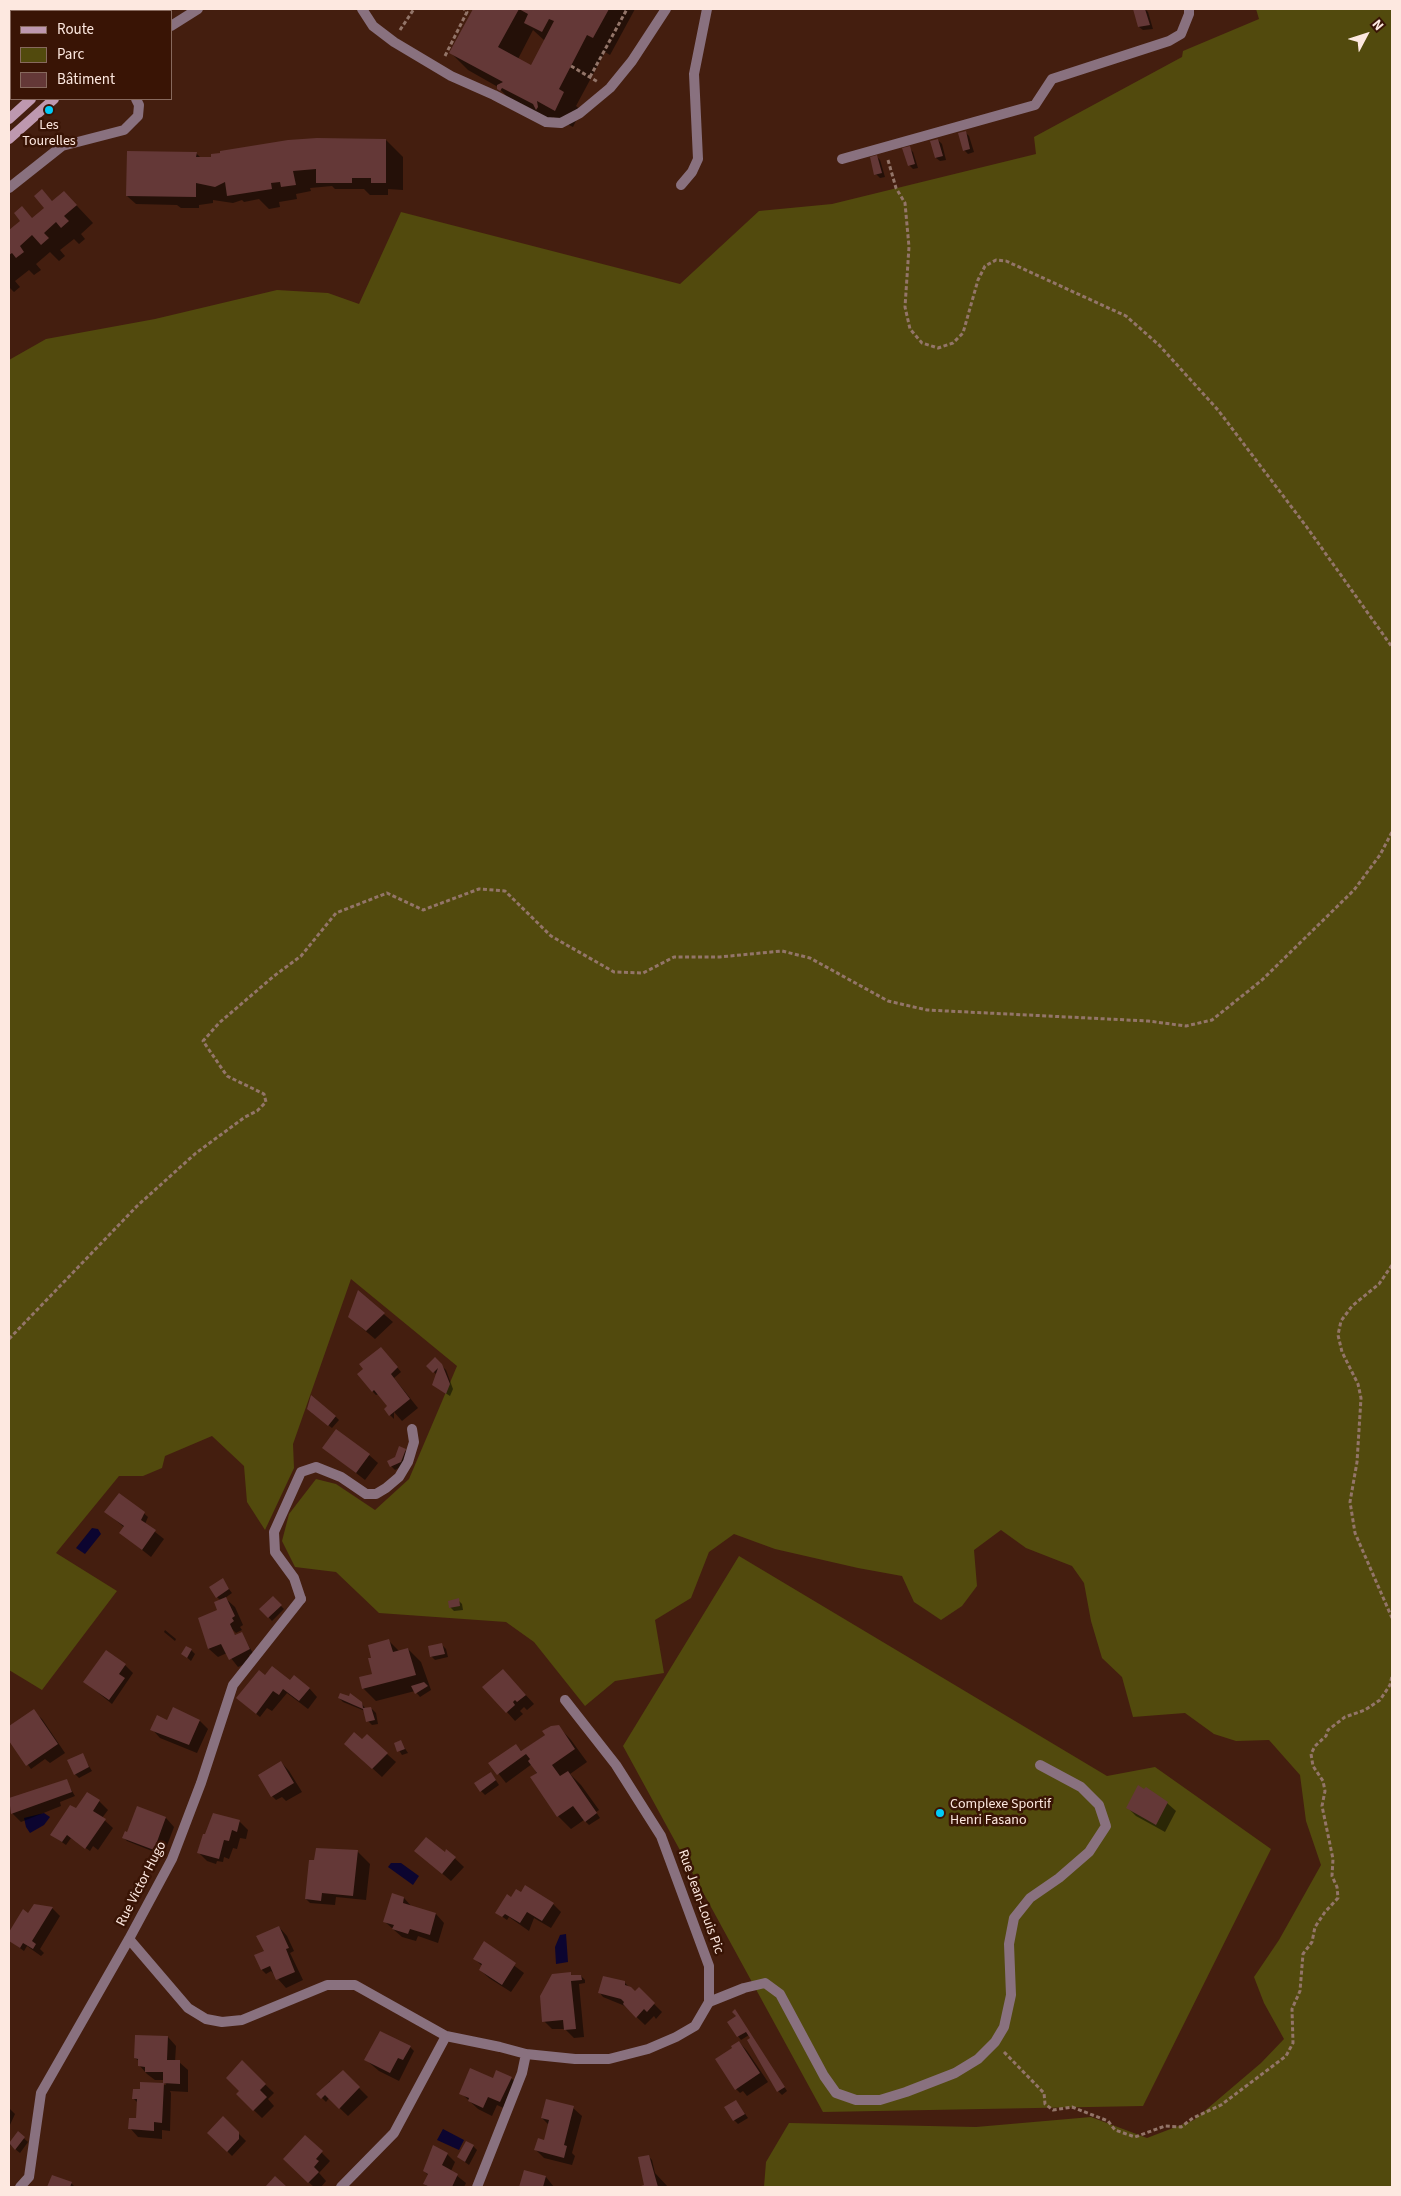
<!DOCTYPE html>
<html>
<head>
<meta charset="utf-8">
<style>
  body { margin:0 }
  #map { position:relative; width:1401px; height:2196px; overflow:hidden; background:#441e0f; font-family:"Source Sans 3",sans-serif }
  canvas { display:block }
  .frame { position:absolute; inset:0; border:10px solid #fde8e0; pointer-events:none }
  .legend { position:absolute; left:10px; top:10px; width:162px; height:90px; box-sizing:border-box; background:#391405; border:1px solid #87695d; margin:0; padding:6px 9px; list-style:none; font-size:15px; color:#fde8e0 }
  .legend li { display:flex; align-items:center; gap:10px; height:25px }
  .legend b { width:25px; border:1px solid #87695d }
  .north { position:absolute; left:1341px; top:10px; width:50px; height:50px; -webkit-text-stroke:4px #391405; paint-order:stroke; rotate:50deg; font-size:14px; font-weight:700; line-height:20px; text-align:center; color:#fde8e0 }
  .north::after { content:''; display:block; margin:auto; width:18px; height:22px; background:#fde8e0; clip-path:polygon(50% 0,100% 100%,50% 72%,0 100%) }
</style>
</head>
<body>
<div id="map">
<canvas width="1401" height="2196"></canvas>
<div class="frame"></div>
<ul class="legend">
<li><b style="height:6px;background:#be98af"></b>Route</li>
<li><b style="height:14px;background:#524a0d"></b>Parc</li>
<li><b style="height:14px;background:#643837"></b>Bâtiment</li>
</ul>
<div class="north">N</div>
</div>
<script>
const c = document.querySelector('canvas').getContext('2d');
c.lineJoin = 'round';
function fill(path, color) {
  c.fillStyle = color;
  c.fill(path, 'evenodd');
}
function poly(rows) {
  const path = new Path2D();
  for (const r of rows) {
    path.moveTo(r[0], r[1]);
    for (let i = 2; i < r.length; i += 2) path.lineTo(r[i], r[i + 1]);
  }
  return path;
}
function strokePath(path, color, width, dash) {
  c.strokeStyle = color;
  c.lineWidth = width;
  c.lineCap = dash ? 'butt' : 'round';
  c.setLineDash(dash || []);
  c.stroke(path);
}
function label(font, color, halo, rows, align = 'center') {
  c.font = font + ' "Source Sans 3",sans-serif';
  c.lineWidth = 5;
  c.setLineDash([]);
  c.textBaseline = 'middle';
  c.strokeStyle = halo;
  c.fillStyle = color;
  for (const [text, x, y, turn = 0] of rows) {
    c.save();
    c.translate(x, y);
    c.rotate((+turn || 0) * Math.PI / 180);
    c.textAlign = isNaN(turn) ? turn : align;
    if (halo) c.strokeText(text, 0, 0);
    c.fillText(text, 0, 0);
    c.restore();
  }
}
fill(poly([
  [1256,9,1392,9,1392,2187,764,2187,766,2162,789,2123,976,2127,1091,2117,1147,2138,1194,2120,1261,2063,1284,2039,1264,2003,1254,1977,1279,1940,1321,1865,1306,1821,1300,1775,1269,1740,1236,1741,1214,1734,1185,1713,1133,1717,1122,1677,1102,1658,1091,1621,1084,1583,1072,1566,1026,1548,1001,1530,974,1550,977,1586,962,1606,941,1620,914,1602,902,1576,858,1568,775,1549,734,1534,709,1552,691,1598,655,1620,664,1673,615,1681,585,1706,534,1642,506,1622,379,1613,336,1572,295,1567,282,1541,289,1514,316,1479,336,1484,375,1510,409,1479,457,1366,351,1279,293,1444,294,1468,265,1530,247,1502,244,1466,212,1436,165,1456,162,1468,143,1476,119,1476,56,1553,117,1591,42,1690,9,1670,9,360,46,339,155,319,277,290,328,293,359,304,401,212,680,284,759,211,832,204,1036,154,1034,137,1182,57,1183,51,1259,19],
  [739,1556,1107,1776,1155,1767,1271,1849,1143,2106,823,2112,623,1746]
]), '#524a0d');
fill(poly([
  [92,1528,98,1529,101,1534,85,1554,76,1548],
  [44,1813,50,1817,44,1825,30,1833,26,1827,24,1818],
  [391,1863,401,1863,419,1876,413,1885,388,1867],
  [566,1934,568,1962,556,1964,555,1947,560,1935],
  [443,2129,464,2140,459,2150,437,2140]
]), '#0c0530');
fill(poly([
  [474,9,635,9,610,55,605,52,576,106,581,110,573,127,553,117,555,125,516,106,498,87,468,70,451,53],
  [533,30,545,41,531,66,518,59],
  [1134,9,1145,9,1148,12,1153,29,1143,30,1139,27],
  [965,132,969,136,974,152,968,154,964,150],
  [386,140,403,157,403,190,388,189,388,195,370,195,364,189,335,189,332,186,310,188,311,191,296,194,297,199,279,202,280,207,269,209,259,199,244,202,242,200,233,203,213,200,213,203,199,205,199,208,181,208,177,205,136,204,127,196,196,153,201,158],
  [938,140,942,144,946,160,940,161,936,158],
  [909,148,913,152,918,168,913,169,909,165],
  [876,156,880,160,885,177,880,178,876,174],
  [42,191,53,202,64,192,93,223,81,234,85,239,79,244,74,239,60,250,65,256,59,261,50,252,36,264,41,270,34,275,29,270,15,281,20,287,14,292,9,287,9,232,22,221,33,219,45,208],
  [359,1293,393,1322,375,1339,349,1317],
  [389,1357,401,1372,394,1378,418,1408,402,1421,394,1412,394,1419,390,1415,389,1407,379,1394,376,1395,373,1392,359,1374],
  [435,1359,446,1370,453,1389,450,1396,433,1385,437,1375,428,1366],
  [312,1413,335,1416,339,1420,332,1428],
  [324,1448,369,1455,378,1463,365,1480],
  [400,1448,410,1454,404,1465,395,1470,391,1466],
  [138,1508,148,1517,145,1524,164,1539,151,1557,121,1533,125,1528,106,1512],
  [222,1580,232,1593,225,1598,235,1607,243,1625,240,1627,242,1630,236,1633,232,1629,231,1630,236,1636,241,1633,253,1653,249,1655,252,1661,238,1667,227,1653,218,1657,209,1649,200,1619,219,1610,221,1601,217,1597],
  [273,1598,284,1609,272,1621,261,1609],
  [458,1600,462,1604,463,1610,454,1611,450,1607],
  [165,1630,176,1639,175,1641,164,1632],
  [389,1641,400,1652,408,1649,421,1662,431,1690,420,1697,415,1691,376,1701,363,1688,373,1675,373,1658],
  [442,1645,446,1649,448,1657,435,1660,431,1656],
  [191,1650,195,1654,191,1661,183,1654],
  [125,1665,133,1673,112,1704,85,1682],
  [265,1677,309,1688,317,1697,308,1709,287,1693,272,1711,267,1708,260,1717,242,1702],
  [511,1679,534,1704,527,1710,524,1707,520,1711,523,1714,515,1721,507,1712],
  [339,1698,361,1703,366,1709,372,1709,376,1713,378,1724,372,1725,368,1721,365,1711,343,1702],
  [173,1709,200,1721,208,1729,197,1753,160,1738,152,1729,168,1721],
  [33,1711,42,1719,65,1753,50,1763,45,1759,31,1769,9,1739,9,1728],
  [558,1726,571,1740,587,1762,570,1774,581,1785,599,1810,596,1812,600,1818,589,1825,584,1820,571,1829,558,1816,532,1764,506,1783,490,1763,516,1746,522,1751],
  [362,1741,387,1754,396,1762,382,1777,361,1758],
  [400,1741,408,1753,402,1755,395,1744],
  [82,1755,92,1771,79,1778,75,1774],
  [281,1762,289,1771,302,1792,286,1801,282,1797,276,1800,272,1796],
  [491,1773,499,1785,485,1795,481,1791],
  [66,1781,75,1796,60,1802,61,1806,21,1822,12,1813,9,1800],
  [99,1801,108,1810,102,1818,113,1828,98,1850,93,1846,90,1851,71,1838,66,1845,56,1838,76,1810],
  [1167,1803,1176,1811,1165,1832,1136,1816,1127,1807],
  [213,1814,240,1822,248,1830,246,1839,240,1838,237,1849,233,1848,229,1859,224,1857,223,1862,217,1861,216,1864,207,1861,199,1853],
  [166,1818,174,1827,165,1851,159,1849,157,1853,127,1841,124,1838],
  [357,1851,370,1864,366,1900,336,1897,335,1905,310,1903,306,1899],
  [416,1851,445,1853,447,1851,464,1867,451,1881],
  [404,1898,412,1907,436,1914,444,1923,438,1943,418,1936,416,1941,402,1937,384,1921],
  [511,1898,553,1904,561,1912,551,1928,534,1918,529,1931,509,1917,507,1920,497,1913],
  [52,1908,60,1916,40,1949,44,1953,41,1956,27,1946,24,1951,9,1940,9,1934,23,1911,28,1915],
  [279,1927,287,1936,294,1951,290,1953,303,1980,286,1988,271,1971,266,1974,262,1970,256,1956,265,1952],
  [484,1943,524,1973,511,1992,489,1978,480,1970,482,1966,474,1958],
  [570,1974,573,1976,581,1976,585,1980,585,1983,579,1984,584,2037,574,2038,565,2029,552,2029,544,2021],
  [625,1983,635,1993,639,1989,662,2012,656,2019,654,2016,645,2025,625,2006,603,1997,600,1993],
  [735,2011,787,2091,782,2095,778,2091,749,2035,741,2040,738,2036,738,2017],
  [168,2037,176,2046,175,2062,179,2062,188,2070,188,2092,170,2091,171,2093,170,2131,162,2130,162,2139,138,2137,130,2128,137,2120,138,2103,133,2098,141,2091,141,2084,166,2085,164,2080,155,2080,147,2074,139,2065,139,2061,135,2058],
  [739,2042,747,2051,768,2082,747,2096,743,2091,740,2093,736,2089,734,2049],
  [410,2047,414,2051,399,2081,379,2071,366,2060],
  [242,2062,274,2093,268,2099,274,2106,262,2118,237,2094,240,2091],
  [343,2072,368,2097,348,2116,329,2098,326,2102,318,2094,330,2081,336,2087],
  [511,2078,520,2086,508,2110,497,2105,492,2116,478,2109,461,2093],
  [736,2101,748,2118,738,2124,734,2120],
  [9,2108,15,2114,9,2127],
  [573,2108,582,2116,572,2153,575,2156,572,2165,544,2158,536,2150,545,2142,549,2125,542,2118],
  [223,2118,246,2141,232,2156,209,2133],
  [18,2133,28,2142,20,2153,9,2144],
  [305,2136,330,2161,319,2173,326,2181,321,2187,314,2187,293,2168],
  [473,2146,477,2150,469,2165,458,2157],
  [447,2154,455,2162,451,2171,466,2183,464,2187,428,2187,424,2184,428,2175,424,2171],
  [648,2156,652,2160,655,2173,668,2187,640,2187,645,2186],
  [525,2171,546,2177,554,2187,520,2187],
  [52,2176,71,2183,75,2187,48,2187]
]), '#0007');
fill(poly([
  [473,9,609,9,593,38,587,35,559,89,564,92,555,111,537,101,538,107,536,110,533,104,502,88,500,91,497,89,497,85,503,82,449,53],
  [519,9,528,14,524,23,542,32,549,19,554,21,531,65,498,47],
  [1133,9,1145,9,1150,25,1138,27],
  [966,131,970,149,963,151,958,133],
  [317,138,386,139,386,183,371,183,371,178,352,178,352,183,316,183,316,169,293,171,296,185,281,187,280,182,271,183,272,189,227,196,225,182,215,187,196,183,196,197,126,196,127,151,197,152,196,157,211,157,211,154,220,153,220,151,288,140],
  [938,139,943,156,935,158,930,141],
  [910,146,915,164,908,166,902,148],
  [877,155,882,173,874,175,870,157],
  [42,189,52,201,64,191,77,205,64,216,69,221,61,228,56,222,44,233,49,238,41,245,32,235,20,246,24,252,16,258,12,253,9,255,9,230,20,221,14,213,22,206,32,218,44,208,34,196],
  [358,1290,385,1313,366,1331,348,1317],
  [381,1347,398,1367,391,1374,410,1399,389,1416,384,1409,387,1406,374,1390,372,1392,357,1374,363,1369,359,1364],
  [435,1357,442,1364,450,1384,446,1394,432,1385,438,1368,433,1373,426,1366],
  [311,1395,336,1416,328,1426,307,1409],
  [336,1429,370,1454,356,1473,322,1448],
  [399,1446,406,1449,401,1462,390,1467,387,1461,395,1457],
  [119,1493,145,1512,141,1520,156,1530,142,1550,119,1533,124,1526,104,1512],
  [223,1578,229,1589,216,1598,209,1587],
  [273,1596,282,1605,268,1618,259,1609],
  [226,1597,235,1616,232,1618,234,1621,230,1624,235,1635,242,1632,250,1649,229,1660,221,1644,208,1649,198,1618,217,1610,214,1602],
  [459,1598,460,1606,449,1608,448,1601],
  [389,1639,393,1652,408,1648,416,1675,362,1689,359,1677,372,1674,368,1658,371,1658,368,1645],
  [442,1643,445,1654,430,1657,428,1646],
  [186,1646,192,1649,187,1658,181,1654],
  [106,1650,126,1664,119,1674,125,1678,109,1700,83,1682],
  [272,1666,290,1680,294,1675,310,1688,299,1701,283,1689,279,1695,273,1691,256,1714,236,1698,259,1670,265,1675],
  [503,1669,526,1695,517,1702,515,1700,513,1702,515,1705,506,1713,482,1687],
  [424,1682,428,1686,415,1694,411,1686],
  [340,1693,349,1696,350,1693,362,1702,363,1708,371,1707,375,1720,366,1722,363,1709,338,1698],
  [173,1707,200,1720,189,1745,150,1730,157,1715,167,1720],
  [34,1709,58,1744,26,1766,9,1741,9,1726],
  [559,1725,575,1749,552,1765,560,1776,568,1771,597,1813,585,1822,573,1806,557,1817,530,1777,537,1773,528,1761,530,1759,526,1754,497,1775,488,1763,516,1744,521,1751,545,1735,542,1731,551,1726],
  [354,1732,362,1739,367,1734,388,1753,372,1769,344,1744],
  [401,1740,405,1749,397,1752,394,1743],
  [83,1753,89,1767,74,1775,67,1760],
  [281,1761,294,1783,271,1797,258,1775],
  [491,1772,496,1780,480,1792,474,1783],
  [67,1779,72,1792,11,1814,9,1798],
  [1138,1785,1144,1789,1146,1787,1168,1802,1156,1825,1126,1808],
  [87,1792,100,1800,93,1811,106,1819,85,1849,67,1835,62,1842,50,1835,70,1805,76,1808],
  [137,1806,166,1817,154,1850,122,1838,125,1831,127,1832],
  [213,1813,240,1820,237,1832,232,1830,229,1841,224,1840,219,1859,197,1853,203,1834,205,1834],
  [426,1837,445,1852,446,1849,456,1857,442,1874,414,1851],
  [316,1848,358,1850,353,1896,322,1893,321,1901,305,1899,309,1860,314,1860],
  [525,1885,554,1903,542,1921,527,1912,520,1923,505,1914,502,1917,495,1913,507,1894,511,1897,516,1889,521,1892],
  [392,1893,404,1897,403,1903,436,1913,430,1935,410,1929,408,1934,392,1929,394,1925,383,1922],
  [34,1904,53,1907,32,1941,36,1944,33,1949,23,1943,20,1948,9,1941,9,1932,23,1909,28,1913],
  [279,1926,289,1948,286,1949,295,1972,276,1980,270,1966,261,1970,254,1955,264,1951,256,1936],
  [484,1941,516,1963,502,1985,479,1970,482,1964,473,1959],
  [571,1972,571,1975,581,1975,582,1980,571,1981,576,2029,564,2030,563,2020,542,2022,540,1996,552,1974],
  [603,1976,625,1981,625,1985,631,1987,635,1991,639,1987,655,2003,647,2012,644,2009,636,2018,623,2004,624,2002,621,1999,598,1993],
  [735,2009,785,2087,777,2092,747,2040,750,2038,746,2032,737,2037,727,2022,736,2016,732,2012],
  [380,2031,411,2046,403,2060,398,2058,390,2073,364,2060],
  [135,2035,168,2036,167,2060,180,2060,180,2084,163,2083,163,2072,145,2072,145,2067,138,2066,138,2059,134,2058],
  [739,2041,760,2073,735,2090,715,2059,732,2048,731,2046],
  [242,2060,266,2084,260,2090,267,2097,253,2111,236,2094,239,2091,226,2078],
  [470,2068,493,2078,496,2070,512,2077,500,2102,488,2097,483,2108,468,2101,469,2098,459,2094],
  [343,2070,360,2087,339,2109,325,2095,321,2099,316,2094],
  [140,2082,164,2083,162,2123,154,2122,154,2131,128,2129,129,2118,136,2118,137,2099,132,2099,133,2089,140,2089],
  [546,2099,574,2106,564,2145,567,2146,564,2158,534,2150,538,2138,544,2140,549,2120,541,2118],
  [736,2100,745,2114,733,2121,724,2107],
  [223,2116,239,2132,239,2139,227,2152,207,2133],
  [18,2131,25,2137,15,2150,9,2143],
  [305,2135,323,2151,316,2159,319,2161,314,2167,319,2172,308,2183,283,2159],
  [466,2141,474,2145,465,2162,457,2157],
  [433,2145,448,2153,442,2165,458,2174,452,2187,430,2187,423,2184,428,2174,423,2171],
  [649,2155,658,2187,638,2187,644,2185,638,2157],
  [524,2170,546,2176,543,2187,519,2187],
  [52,2175,72,2182,70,2187,47,2187],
  [275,2176,287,2187,265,2187]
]), '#643837');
strokePath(poly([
  [400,30,414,9],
  [445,56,467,12,464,9],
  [571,66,598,82],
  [590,77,627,9],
  [888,160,896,188,905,203,909,247,905,307,910,329,922,343,938,348,953,343,963,333,978,280,985,266,996,260,1006,261,1126,316,1159,345,1218,410,1306,526,1392,647],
  [1392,1265,1379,1284,1352,1306,1341,1321,1338,1335,1342,1352,1358,1384,1361,1398,1357,1462,1350,1502,1355,1533,1392,1618],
  [9,1339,137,1206,196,1153,245,1117,257,1111,266,1102,264,1094,227,1076,203,1041,219,1023,274,976,301,956,336,913,387,893,423,910,479,889,505,891,551,936,614,972,643,973,674,957,720,957,782,951,810,958,888,1001,927,1010,1148,1021,1186,1026,1212,1020,1262,980,1354,890,1380,855,1392,832],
  [1004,2052,1044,2093,1045,2104,1053,2110,1072,2107,1108,2121,1115,2130,1135,2137,1165,2126,1181,2127,1193,2118,1221,2105,1286,2056,1293,2043,1292,2009,1300,1991,1303,1954,1312,1942,1315,1927,1325,1912,1338,1898,1337,1887,1332,1876,1333,1859,1322,1806,1325,1791,1323,1781,1313,1766,1311,1754,1315,1746,1326,1736,1328,1730,1345,1717,1365,1710,1380,1700,1390,1685,1392,1676]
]), '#937569', 3, [4, 2.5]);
strokePath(poly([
  [362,9,373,26,394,42,451,76,494,95,546,122,561,123,580,113,610,88,632,61,666,9],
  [171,26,198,9],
  [842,159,1035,105,1052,79,1169,41,1181,34,1189,14,1189,9],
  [681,185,692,172,698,159,694,74,707,9],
  [9,188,62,146,124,130,138,116,139,105,136,99],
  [301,1599,294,1578,275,1552,274,1532,301,1472,316,1467,341,1477,366,1494,376,1494,386,1488,399,1477,408,1462,414,1442,412,1429],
  [709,2002,744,1988,765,1983,780,1994,824,2076,836,2093,856,2100,880,2100,906,2092,955,2073,978,2059,995,2042,1004,2027,1011,1995,1009,1944,1014,1918,1030,1898,1059,1878,1089,1852,1106,1826,1099,1805,1081,1787,1040,1765]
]), '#89717f', 10);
strokePath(poly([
  [129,1939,188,2008,206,2019,222,2022,242,2020,327,1985,355,1985,446,2036],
  [20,2187,29,2177,41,2093,129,1939,172,1859,201,1783,233,1685,301,1599],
  [341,2187,394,2133,446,2036,500,2047,526,2054,575,2059,609,2059,648,2049,676,2037,695,2026,709,2002,709,1966,661,1836,616,1765,565,1700],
  [477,2187,522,2073,526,2054]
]), '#89717f', 10);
strokePath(poly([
  [129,11,131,9],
  [152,11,154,9],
  [9,119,31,99],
  [9,139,54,99]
]), '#be98af', 10);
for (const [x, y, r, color] of [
  [49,110,5,"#00cbf8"],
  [940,1813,5,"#00cbf8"]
]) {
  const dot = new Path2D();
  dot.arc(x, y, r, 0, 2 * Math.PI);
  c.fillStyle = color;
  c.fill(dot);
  strokePath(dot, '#391405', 2);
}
label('14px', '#fde8e0', '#391405', [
  ["Les",49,126],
  ["Tourelles",49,142],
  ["Complexe Sportif",950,1805,"left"],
  ["Henri Fasano",950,1821,"left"]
]);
label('14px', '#fde8e0', '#391405', [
  ["Rue Victor Hugo",142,1884,-63],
  ["Rue Jean-Louis Pic",700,1902,70]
]);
</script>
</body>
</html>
